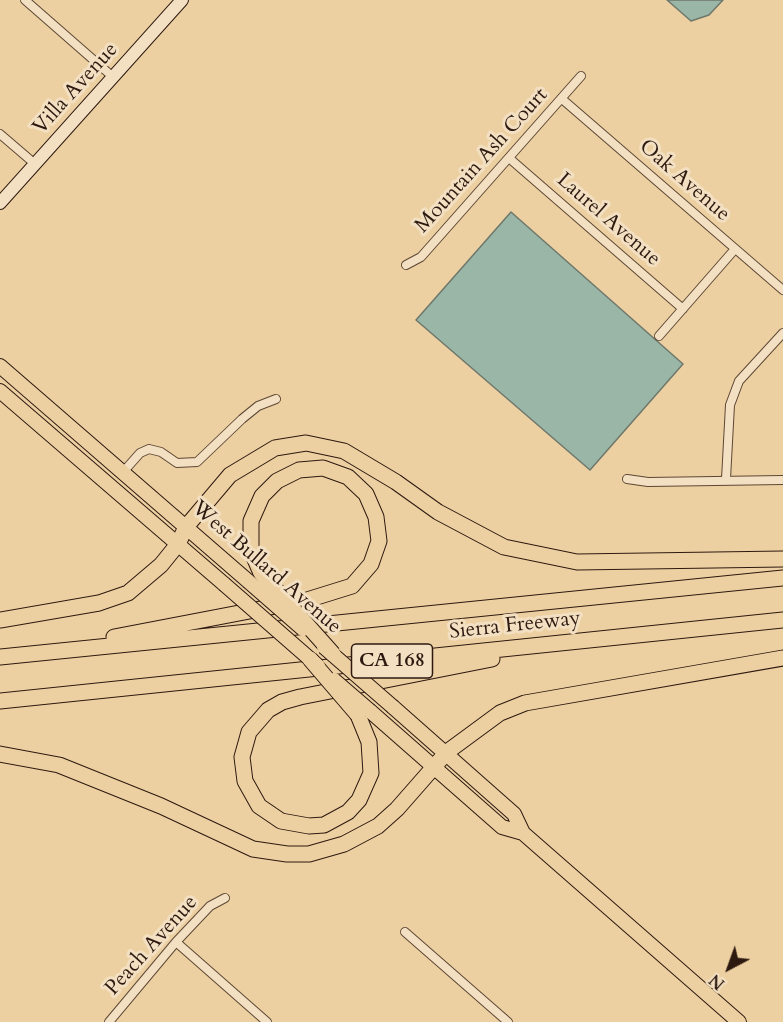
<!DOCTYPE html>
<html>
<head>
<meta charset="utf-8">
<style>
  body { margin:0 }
  #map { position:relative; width:783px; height:1022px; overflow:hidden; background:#edd0a1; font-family:Cardo,serif }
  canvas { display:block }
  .north { position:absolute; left:699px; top:938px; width:60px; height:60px; -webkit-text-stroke:4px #f3e0c2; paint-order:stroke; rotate:221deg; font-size:16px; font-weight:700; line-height:24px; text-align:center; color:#2d1910 }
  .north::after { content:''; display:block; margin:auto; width:21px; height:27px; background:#2d1910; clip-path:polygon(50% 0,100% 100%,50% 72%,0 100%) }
</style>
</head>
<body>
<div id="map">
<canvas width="783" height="1022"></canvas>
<div class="north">N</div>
</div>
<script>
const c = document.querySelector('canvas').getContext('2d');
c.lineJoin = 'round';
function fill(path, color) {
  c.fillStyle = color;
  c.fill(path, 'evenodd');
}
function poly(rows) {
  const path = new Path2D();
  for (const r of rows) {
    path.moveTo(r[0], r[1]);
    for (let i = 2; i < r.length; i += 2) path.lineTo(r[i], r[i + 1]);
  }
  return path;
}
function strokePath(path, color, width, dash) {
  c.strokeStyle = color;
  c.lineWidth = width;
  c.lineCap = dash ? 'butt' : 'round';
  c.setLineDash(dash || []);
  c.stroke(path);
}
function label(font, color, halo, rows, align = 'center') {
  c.font = font + ' Cardo,serif';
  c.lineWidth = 6;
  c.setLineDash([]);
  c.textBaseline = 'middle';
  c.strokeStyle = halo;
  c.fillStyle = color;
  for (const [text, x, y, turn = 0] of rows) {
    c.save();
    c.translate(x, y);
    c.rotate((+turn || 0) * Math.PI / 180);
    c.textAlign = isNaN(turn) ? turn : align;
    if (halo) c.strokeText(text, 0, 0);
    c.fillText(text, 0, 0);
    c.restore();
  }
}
const water = poly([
  [667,0,723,0,709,15,691,21,667,0],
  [511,212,683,364,590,470,416,320,511,212]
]);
fill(water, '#99b6a7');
strokePath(water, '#6e776b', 1.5);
const street = poly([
  [25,0,113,77],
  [562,99,783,290],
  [0,134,35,164],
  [509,158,683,309],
  [406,265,421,257,581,76],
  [659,336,735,249],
  [124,471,140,453,149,449,161,452,177,463,197,462,242,419,258,406,276,399],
  [627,479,648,482,783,480],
  [726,479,730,405,739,381,783,333],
  [405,932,508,1022],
  [176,942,267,1022],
  [109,1022,176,942,210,906,225,898]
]);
const secondary = poly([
  [0,203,182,0]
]);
const primary = poly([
  [0,366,248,581],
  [0,391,224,584],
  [393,707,514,814,523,833,739,1022],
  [370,711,502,827,523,833]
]);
const highway = poly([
  [0,620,99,603,128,593,161,565,178,544,186,527,230,475,275,448,306,443,344,451,396,482,438,512,504,547,577,562,783,559],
  [114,637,307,600,352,586,371,564,379,541,376,517,366,494,348,477,323,468,299,470,277,481,262,496,251,521,251,550,261,573],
  [0,657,783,578],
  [0,701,783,620],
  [358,715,369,742,371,773,359,800,348,812,324,825,309,826,281,821,259,806,245,781,242,757,249,732,268,710,282,702,300,697,492,659],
  [0,754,59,765,161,806,253,849,287,854,309,854,344,844,378,826,397,809,447,752,500,713,525,703,783,658]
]);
strokePath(street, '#5d4734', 10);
strokePath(secondary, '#2d1910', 14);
strokePath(primary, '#2d1910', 16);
strokePath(highway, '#2d1910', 17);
strokePath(street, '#f3e0c2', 8);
strokePath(secondary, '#f3e0c2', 12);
strokePath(primary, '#edd0a1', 14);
strokePath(highway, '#edd0a1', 15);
const primaryBridge = poly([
  [248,581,303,629],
  [224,584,318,666],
  [324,647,393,707],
  [334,680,370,711]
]);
const highwayBridge = poly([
  [261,573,333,654],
  [310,659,358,715]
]);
strokePath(primaryBridge, '#2d1910', 16, []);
strokePath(highwayBridge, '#2d1910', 17, []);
strokePath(primaryBridge, '#edd0a1', 14);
strokePath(highwayBridge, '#edd0a1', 15);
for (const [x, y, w] of [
  [392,661,81]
]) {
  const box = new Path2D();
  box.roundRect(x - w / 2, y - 17, w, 34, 4.5);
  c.fillStyle = '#f3e0c2';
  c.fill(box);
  strokePath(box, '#2d1910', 1.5);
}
label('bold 20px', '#2d1910', null, [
  ["CA 168",392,661]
]);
label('21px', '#2d1910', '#f3e0c2', [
  ["Villa Avenue",76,89,-48],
  ["Mountain Ash Court",482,161,-48],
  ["Oak Avenue",684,181,41],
  ["Laurel Avenue",608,220,41],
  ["West Bullard Avenue",266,568,41],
  ["Sierra Freeway",515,626,-6],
  ["Peach Avenue",152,946,-48]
]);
</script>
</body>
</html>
